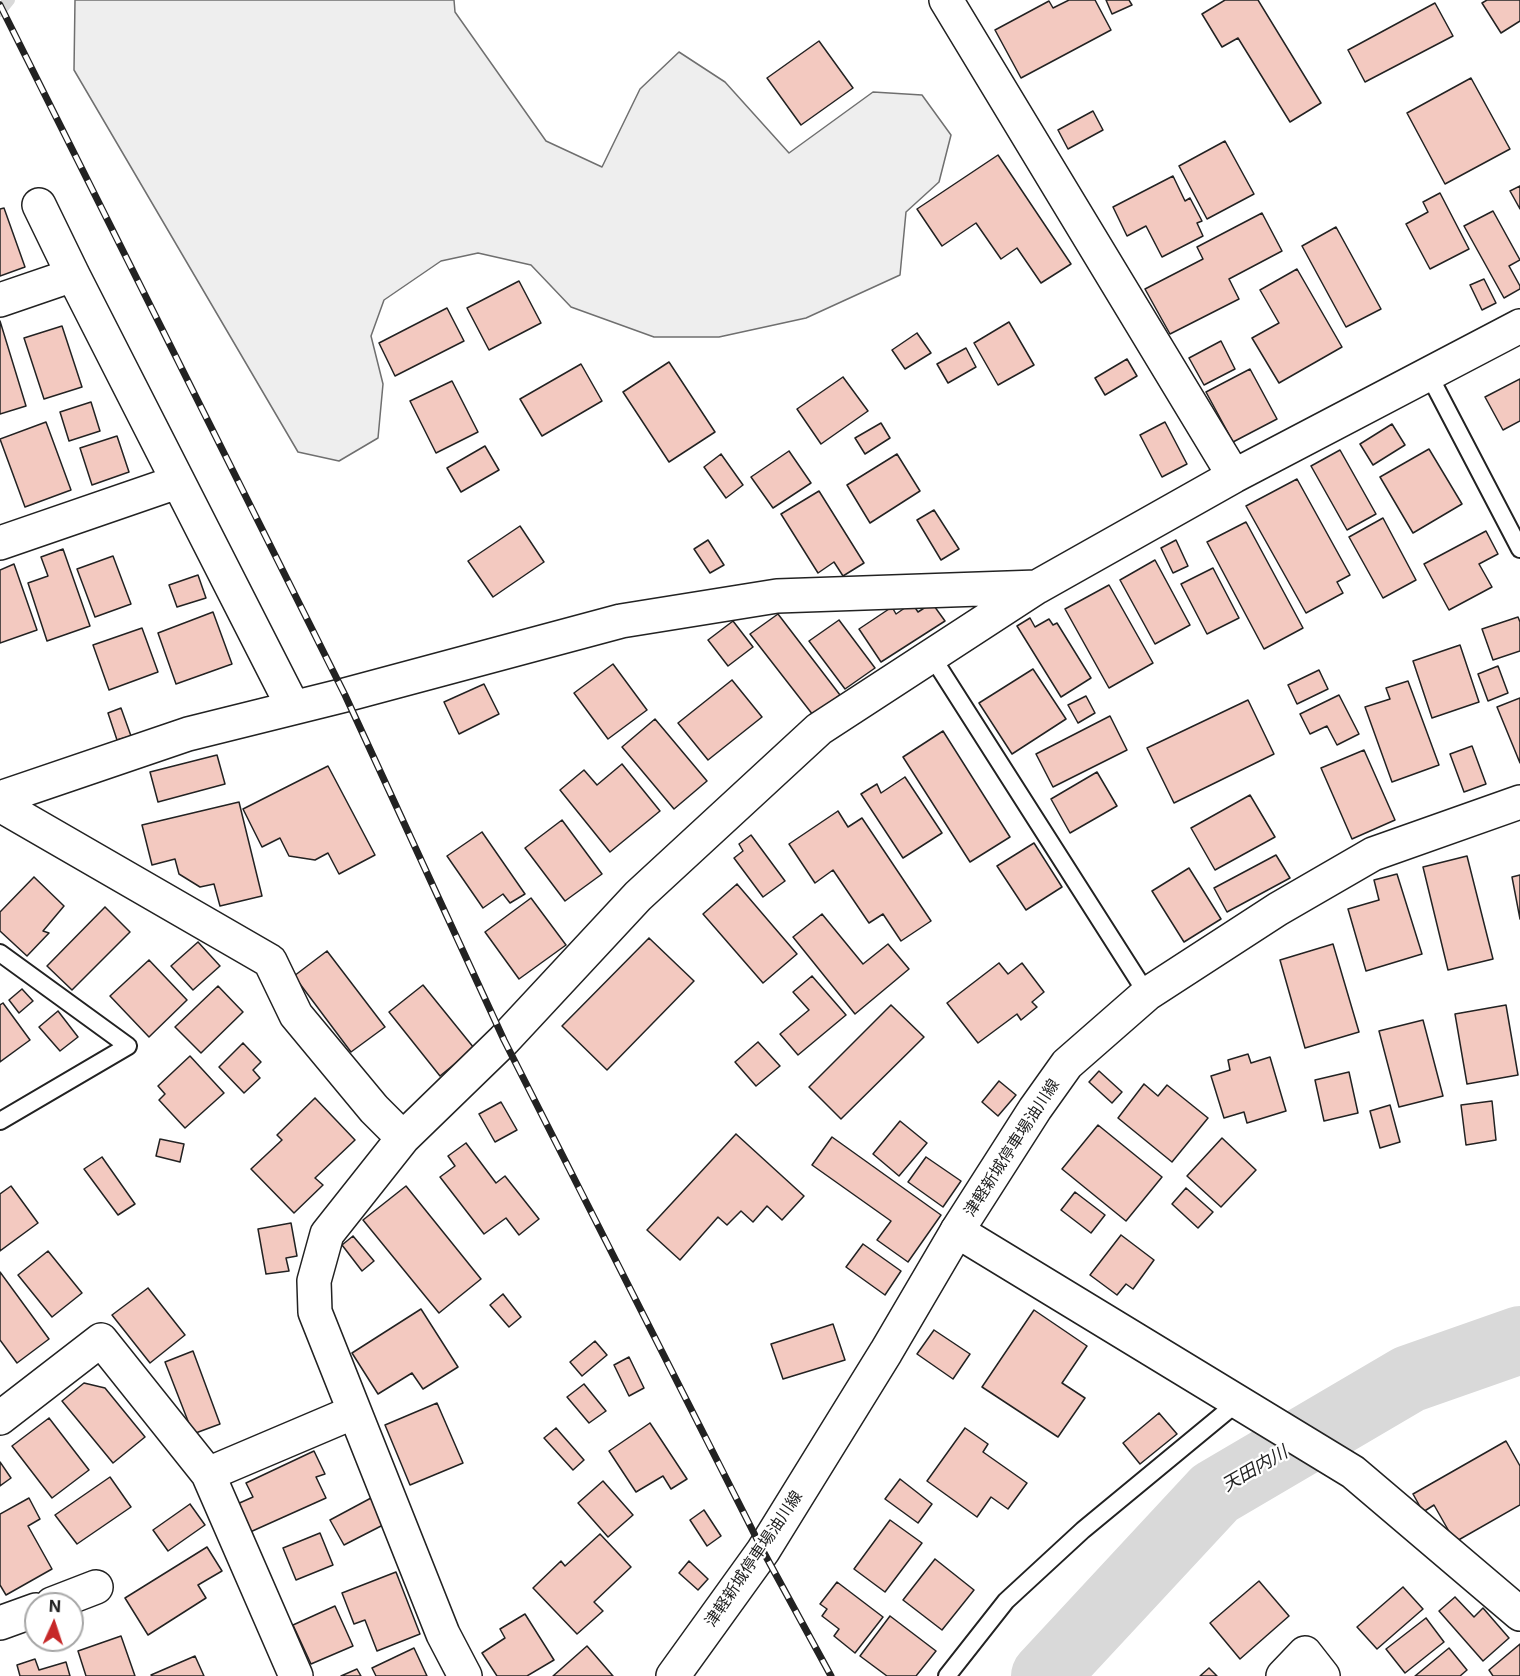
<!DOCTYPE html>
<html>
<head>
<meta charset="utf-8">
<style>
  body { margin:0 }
  #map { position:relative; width:1520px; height:1676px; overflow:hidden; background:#fff; font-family:Inter,sans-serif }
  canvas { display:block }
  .north { position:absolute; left:24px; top:1592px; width:60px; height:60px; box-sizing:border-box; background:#fff; border:2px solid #a7a7a7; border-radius:50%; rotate:3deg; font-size:16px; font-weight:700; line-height:24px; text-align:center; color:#222 }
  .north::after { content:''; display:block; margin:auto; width:21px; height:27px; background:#c62828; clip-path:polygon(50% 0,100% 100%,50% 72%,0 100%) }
</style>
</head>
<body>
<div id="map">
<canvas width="1520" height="1676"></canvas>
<div class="north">N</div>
</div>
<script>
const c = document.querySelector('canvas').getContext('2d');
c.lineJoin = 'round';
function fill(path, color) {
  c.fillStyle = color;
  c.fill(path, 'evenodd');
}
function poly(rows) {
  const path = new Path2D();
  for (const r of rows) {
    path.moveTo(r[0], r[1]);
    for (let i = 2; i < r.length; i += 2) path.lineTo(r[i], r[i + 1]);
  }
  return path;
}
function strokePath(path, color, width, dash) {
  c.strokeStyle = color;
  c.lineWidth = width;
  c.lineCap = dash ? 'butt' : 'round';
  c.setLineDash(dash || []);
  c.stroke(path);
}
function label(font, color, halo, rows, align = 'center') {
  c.font = font + ' Inter,"Noto Sans JP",sans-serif';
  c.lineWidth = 4.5;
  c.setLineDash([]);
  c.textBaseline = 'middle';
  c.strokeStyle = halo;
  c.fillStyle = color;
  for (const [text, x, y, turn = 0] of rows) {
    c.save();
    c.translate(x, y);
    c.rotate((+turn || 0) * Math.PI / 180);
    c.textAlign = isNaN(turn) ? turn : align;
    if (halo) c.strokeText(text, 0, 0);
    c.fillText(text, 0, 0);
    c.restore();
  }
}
const green = poly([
  [75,0,454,0,455,12,546,141,602,167,640,89,679,52,725,82,789,153,873,92,922,95,951,135,939,182,906,212,900,275,806,318,719,337,654,337,571,307,531,265,478,253,441,261,384,300,371,336,383,384,378,438,339,461,298,452,74,70,75,0]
]);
fill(green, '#eee');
strokePath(green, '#6f6f6f', 1.5);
strokePath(poly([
  [0,11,9,0]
]), '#d9d9d9', 12);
strokePath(poly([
  [1045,1676,1215,1493,1409,1379,1520,1340]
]), '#d9d9d9', 68);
const building = poly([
  [1069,0,1095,0,1111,30,1021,78,995,30,1049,1,1053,8,1069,0],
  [1106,0,1129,0,1132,5,1112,14,1106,0],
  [1225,0,1258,0,1321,103,1290,122,1238,38,1222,47,1202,14,1225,0],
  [1487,0,1520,0,1520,21,1501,33,1482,3,1487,0],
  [1435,3,1453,36,1365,82,1348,50,1435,3],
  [819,41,853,88,801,125,767,78,819,41],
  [1471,78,1510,149,1445,184,1407,113,1471,78],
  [1093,111,1103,130,1068,149,1058,130,1093,111],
  [1225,141,1254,194,1207,219,1179,166,1225,141],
  [998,155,1071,264,1041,283,1017,248,1001,259,976,223,942,246,917,209,998,155],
  [1173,176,1185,201,1190,198,1202,221,1197,223,1203,236,1162,257,1146,226,1127,236,1113,207,1173,176],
  [1520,186,1520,209,1510,191,1520,186],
  [1440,193,1469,249,1430,269,1406,224,1428,212,1423,202,1440,193],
  [4,208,25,267,0,276,0,209,4,208],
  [1493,211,1520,260,1509,266,1520,286,1520,289,1504,298,1464,226,1493,211],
  [1262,213,1282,251,1229,279,1239,299,1170,334,1145,289,1203,259,1197,247,1262,213],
  [1336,227,1381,309,1346,327,1302,246,1336,227],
  [1297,269,1342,347,1279,383,1252,338,1279,323,1260,290,1297,269],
  [1484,279,1496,303,1482,310,1470,285,1484,279],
  [519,281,541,323,489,350,467,308,519,281],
  [447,308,464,341,395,376,379,343,447,308],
  [0,321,26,406,0,414,0,321],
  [1009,322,1034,365,998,385,974,343,1009,322],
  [62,326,82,387,44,399,24,338,62,326],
  [917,333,931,353,905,369,892,350,917,333],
  [1221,341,1235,369,1204,385,1189,358,1221,341],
  [966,348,976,367,948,383,937,364,966,348],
  [1127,359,1137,376,1105,395,1095,378,1127,359],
  [669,362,715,432,669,462,623,392,669,362],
  [581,364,602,401,542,436,520,399,581,364],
  [1250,369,1277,419,1233,442,1206,392,1250,369],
  [843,377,868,411,821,444,797,409,843,377],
  [1520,379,1520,421,1503,430,1485,397,1520,379],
  [452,381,478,432,436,453,410,401,452,381],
  [91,402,100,431,69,441,60,412,91,402],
  [46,422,71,490,25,507,0,439,46,422],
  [1165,422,1187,464,1162,477,1140,435,1165,422],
  [881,423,890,438,865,454,855,438,881,423],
  [1392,424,1405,445,1373,465,1360,444,1392,424],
  [117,436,129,472,92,485,80,448,117,436],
  [485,446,499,470,461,492,447,468,485,446],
  [1429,449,1462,504,1413,533,1380,477,1429,449],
  [1340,450,1376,514,1347,530,1311,466,1340,450],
  [789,451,811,483,773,508,751,477,789,451],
  [721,454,743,485,726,498,704,467,721,454],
  [897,454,920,491,870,523,847,485,897,454],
  [1297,479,1350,575,1337,582,1343,593,1306,613,1246,506,1297,479],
  [819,491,864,563,843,576,834,562,818,573,781,514,819,491],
  [934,510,959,549,941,560,917,520,934,510],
  [1383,518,1416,580,1383,598,1349,537,1383,518],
  [1246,522,1303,628,1264,649,1207,542,1246,522],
  [520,526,544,562,493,597,468,561,520,526],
  [1486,531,1498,554,1479,564,1492,587,1449,610,1424,564,1486,531],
  [708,540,724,565,710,573,694,549,708,540],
  [1176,540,1188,566,1173,573,1161,548,1176,540],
  [63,549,90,626,47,641,28,583,48,576,41,557,63,549],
  [113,556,131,604,95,617,77,569,113,556],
  [1155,560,1190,625,1155,644,1120,580,1155,560],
  [14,564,37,630,0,643,0,570,14,564],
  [1213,568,1239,618,1207,634,1181,584,1213,568],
  [198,575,206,598,177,607,169,585,198,575],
  [1109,585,1153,663,1109,688,1065,609,1109,585],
  [912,603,918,612,932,603,945,621,881,662,859,629,892,607,896,614,912,603],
  [213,612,232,664,176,684,158,633,213,612],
  [778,614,840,695,813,715,750,634,778,614],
  [1518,617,1520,622,1520,651,1493,660,1482,629,1518,617],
  [1030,618,1035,627,1049,619,1053,625,1057,623,1091,678,1061,697,1017,626,1030,618],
  [839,620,875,668,845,689,809,641,839,620],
  [733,621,753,647,728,666,708,640,733,621],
  [142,628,158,672,109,690,93,645,142,628],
  [1460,645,1479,702,1432,718,1413,661,1460,645],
  [613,664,647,710,608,739,574,693,613,664],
  [1498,666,1508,693,1488,701,1478,674,1498,666],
  [1033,669,1066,719,1012,754,979,703,1033,669],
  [1319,670,1328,689,1297,704,1288,685,1319,670],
  [732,680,762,717,708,760,678,723,732,680],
  [1408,681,1439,765,1392,782,1365,707,1390,699,1386,688,1408,681],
  [484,684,499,714,459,734,444,702,484,684],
  [1339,695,1359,734,1337,745,1327,726,1310,734,1300,714,1339,695],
  [1086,696,1095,713,1078,723,1068,705,1086,696],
  [1520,698,1520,763,1497,707,1520,698],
  [1248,700,1274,754,1174,803,1147,748,1248,700],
  [121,708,131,736,117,740,108,713,121,708],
  [1110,716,1127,750,1053,787,1036,754,1110,716],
  [655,719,707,781,674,809,622,747,655,719],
  [943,731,1010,837,970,862,903,757,943,731],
  [1472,746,1486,784,1464,792,1450,754,1472,746],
  [1364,750,1395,820,1352,839,1321,768,1364,750],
  [217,755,225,784,158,802,150,772,217,755],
  [622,764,660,811,610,852,560,790,584,770,597,785,622,764],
  [328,766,375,855,339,874,328,853,315,860,289,856,280,838,262,847,243,809,328,766],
  [1097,772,1117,806,1070,833,1051,799,1097,772],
  [905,777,942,833,903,858,861,794,877,784,881,793,905,777],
  [1250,795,1275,837,1215,870,1191,828,1250,795],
  [239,802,262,896,220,906,214,884,200,887,179,874,175,859,152,865,142,825,239,802],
  [838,811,848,827,862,818,931,921,901,941,883,914,869,923,833,870,815,883,789,844,838,811],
  [562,820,602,874,565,901,525,848,562,820],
  [482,832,525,894,510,903,503,894,483,908,447,856,482,832],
  [751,835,785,881,763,897,734,858,743,851,739,844,751,835],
  [1034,843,1062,887,1026,910,997,866,1034,843],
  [1276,855,1290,878,1227,912,1214,888,1276,855],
  [1467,856,1493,959,1448,970,1423,867,1467,856],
  [1189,868,1221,919,1184,942,1152,891,1189,868],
  [1397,874,1422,954,1366,971,1348,909,1379,900,1374,880,1397,874],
  [1520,875,1520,919,1512,877,1520,875],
  [34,877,64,906,43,931,49,933,27,956,0,931,0,912,34,877],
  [737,884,797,954,763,983,703,914,737,884],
  [531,898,566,945,519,979,485,932,531,898],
  [105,907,130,932,72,990,47,966,105,907],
  [822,914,863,964,888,944,909,969,855,1014,793,937,822,914],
  [649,938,694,981,607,1070,562,1026,649,938],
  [198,942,220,966,193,990,171,966,198,942],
  [1333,944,1359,1032,1305,1048,1280,960,1333,944],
  [327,951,385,1027,351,1052,294,976,327,951],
  [149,960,187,1000,149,1037,110,996,149,960],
  [999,963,1008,974,1022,963,1044,992,1032,1002,1037,1007,1021,1020,1017,1014,978,1043,947,1003,999,963],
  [812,976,846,1015,798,1055,780,1034,809,1010,793,992,812,976],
  [423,985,474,1048,440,1076,389,1012,423,985],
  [218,986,243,1012,201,1053,175,1027,218,986],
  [22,989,33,1001,19,1013,9,1000,22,989],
  [3,1003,30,1040,0,1062,0,1005,3,1003],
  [891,1005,924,1037,841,1119,809,1087,891,1005],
  [1506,1005,1518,1075,1467,1084,1455,1014,1506,1005],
  [58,1011,78,1037,60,1051,39,1027,58,1011],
  [1423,1020,1443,1096,1399,1107,1379,1031,1423,1020],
  [758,1042,780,1066,756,1086,735,1062,758,1042],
  [243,1043,261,1062,253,1070,260,1078,244,1093,219,1067,243,1043],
  [1248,1054,1251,1063,1270,1057,1286,1111,1247,1123,1244,1112,1224,1118,1211,1076,1230,1070,1228,1060,1248,1054],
  [190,1056,224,1093,185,1128,159,1100,165,1094,158,1086,190,1056],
  [1099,1071,1122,1092,1112,1103,1089,1082,1099,1071],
  [1349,1072,1358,1113,1324,1121,1315,1080,1349,1072],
  [999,1081,1016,1095,998,1116,982,1102,999,1081],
  [1144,1084,1158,1096,1167,1085,1208,1118,1172,1162,1118,1118,1144,1084],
  [315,1098,355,1140,315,1178,323,1185,294,1213,251,1169,282,1140,277,1135,315,1098],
  [1492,1101,1496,1140,1466,1145,1461,1105,1492,1101],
  [501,1102,517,1130,495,1142,479,1114,501,1102],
  [1390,1105,1400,1142,1380,1148,1370,1111,1390,1105],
  [900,1121,927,1143,899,1176,873,1154,900,1121],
  [1098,1125,1162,1177,1126,1221,1062,1169,1098,1125],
  [736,1134,804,1196,782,1220,767,1206,753,1222,741,1211,727,1225,718,1217,680,1260,647,1230,736,1134],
  [832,1137,941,1215,908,1262,877,1240,891,1221,812,1165,832,1137],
  [1222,1138,1256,1170,1221,1207,1187,1176,1222,1138],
  [160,1139,184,1144,180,1162,156,1156,160,1139],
  [466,1143,496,1183,505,1176,539,1219,519,1235,506,1218,484,1234,440,1177,455,1166,448,1156,466,1143],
  [102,1157,135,1204,118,1215,84,1169,102,1157],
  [926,1157,961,1181,943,1207,908,1182,926,1157],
  [11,1186,38,1223,0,1251,0,1194,11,1186],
  [406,1186,481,1279,439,1313,363,1220,406,1186],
  [1186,1188,1213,1212,1198,1228,1172,1204,1186,1188],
  [1075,1192,1105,1215,1091,1233,1061,1210,1075,1192],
  [291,1223,297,1256,286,1258,289,1271,266,1274,258,1229,291,1223],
  [1121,1235,1154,1260,1133,1289,1126,1284,1117,1295,1090,1275,1121,1235],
  [353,1236,374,1261,362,1271,342,1245,353,1236],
  [863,1244,901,1271,885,1295,846,1267,863,1244],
  [48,1251,82,1293,52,1317,18,1275,48,1251],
  [0,1272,49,1339,17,1363,0,1340,0,1272],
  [148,1288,185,1335,150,1363,112,1315,148,1288],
  [503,1294,521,1317,509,1327,490,1305,503,1294],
  [421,1309,458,1367,423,1389,412,1373,378,1394,352,1353,421,1309],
  [1034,1310,1087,1346,1062,1383,1085,1398,1058,1437,982,1387,1034,1310],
  [833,1324,845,1360,783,1379,771,1344,833,1324],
  [934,1330,970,1354,953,1379,917,1354,934,1330],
  [595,1341,607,1355,582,1376,570,1362,595,1341],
  [193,1351,220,1424,193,1434,165,1362,193,1351],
  [629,1357,644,1388,629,1396,614,1365,629,1357],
  [84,1383,105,1388,145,1437,113,1463,62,1401,84,1383],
  [584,1384,606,1411,589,1423,567,1397,584,1384],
  [437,1403,463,1463,410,1485,385,1425,437,1403],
  [1159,1413,1177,1434,1140,1464,1123,1443,1159,1413],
  [49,1418,89,1470,52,1498,12,1446,49,1418],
  [650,1423,687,1479,671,1489,663,1476,636,1492,609,1451,650,1423],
  [556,1428,584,1460,573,1470,544,1438,556,1428],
  [965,1428,988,1444,983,1452,1027,1483,1008,1509,991,1497,977,1517,927,1481,965,1428],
  [1506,1441,1520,1466,1520,1505,1455,1542,1434,1505,1423,1512,1413,1494,1506,1441],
  [314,1451,325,1474,316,1477,326,1498,248,1533,235,1505,253,1497,246,1483,314,1451],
  [0,1462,11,1478,0,1486,0,1462],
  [110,1477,131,1507,77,1544,55,1515,110,1477],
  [900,1479,932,1504,918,1523,885,1499,900,1479],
  [603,1481,633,1515,608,1537,578,1503,603,1481],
  [29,1498,40,1519,28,1526,52,1569,6,1595,0,1585,0,1514,29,1498],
  [371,1498,385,1524,344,1545,330,1520,371,1498],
  [190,1504,205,1525,168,1551,153,1530,190,1504],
  [704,1510,721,1536,707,1546,690,1520,704,1510],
  [890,1520,922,1543,885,1592,854,1569,890,1520],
  [320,1533,333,1565,296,1580,283,1548,320,1533],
  [600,1534,631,1567,594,1602,603,1611,577,1634,533,1588,561,1561,565,1566,600,1534],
  [207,1547,222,1571,198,1585,206,1598,148,1635,125,1598,207,1547],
  [935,1559,974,1590,942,1630,903,1600,935,1559],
  [689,1561,708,1579,698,1590,679,1573,689,1561],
  [396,1572,420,1634,377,1651,365,1620,354,1624,342,1593,396,1572],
  [1259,1581,1289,1616,1240,1659,1210,1623,1259,1581],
  [837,1582,883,1617,855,1653,834,1636,839,1629,822,1616,827,1609,820,1604,837,1582],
  [1403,1587,1423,1609,1377,1649,1357,1627,1403,1587],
  [1455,1597,1474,1617,1483,1608,1509,1638,1483,1661,1439,1611,1455,1597],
  [335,1606,353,1646,311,1664,293,1625,335,1606],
  [525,1614,554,1660,527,1676,497,1676,482,1653,505,1638,500,1629,525,1614],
  [890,1616,936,1651,916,1676,887,1676,860,1656,890,1616],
  [1426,1618,1444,1642,1405,1673,1386,1649,1426,1618],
  [121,1636,135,1676,86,1676,78,1651,121,1636],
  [1520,1644,1520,1676,1493,1676,1489,1670,1520,1644],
  [587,1646,613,1676,553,1676,587,1646],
  [414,1648,427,1676,376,1676,372,1668,414,1648],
  [1449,1648,1467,1670,1460,1676,1415,1676,1449,1648],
  [195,1656,204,1676,152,1676,151,1675,195,1656],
  [35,1659,39,1670,66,1662,70,1676,20,1676,17,1665,35,1659],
  [1209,1668,1217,1676,1200,1676,1209,1668],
  [357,1669,361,1676,341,1676,357,1669]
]);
fill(building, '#f3c9c0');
strokePath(building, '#222', 1.5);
const lane = poly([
  [1429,375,1520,549],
  [931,655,1147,994],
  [0,953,128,1046,0,1121],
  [947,1676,1006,1601,1083,1530,1238,1402]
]);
const street = poly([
  [946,0,1234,476],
  [39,205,73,275,293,707],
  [0,300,73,275],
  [0,543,177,482],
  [0,798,188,734,345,695,621,621,777,596,1037,587,1234,476,1520,326],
  [0,805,270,961,296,1015,374,1109,403,1138],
  [957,1231,1353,1472,1520,1614],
  [0,1418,101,1340,208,1474,296,1676],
  [208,1474,354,1412],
  [52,1604,96,1587],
  [0,1623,36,1610],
  [465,1676,443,1634,315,1312,314,1281,327,1234,403,1138,504,1040,638,896,819,729,1037,587],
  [1283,1676,1305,1653,1323,1676]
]);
const secondary = poly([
  [673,1676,763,1551,886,1352,957,1231,1035,1109,1067,1064,1147,994,1278,909,1373,854,1520,802]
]);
strokePath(lane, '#222', 20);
strokePath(street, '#222', 36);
strokePath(secondary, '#222', 36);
strokePath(lane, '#fff', 16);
strokePath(street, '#fff', 33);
strokePath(secondary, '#fff', 33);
const rail = poly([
  [0,5,345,695,504,1040,763,1551,831,1676]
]);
strokePath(rail, '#222', 7);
strokePath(rail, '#fff', 4.5, [14]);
label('16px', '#222', '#fff', [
  ["津軽新城停車場油川線",1012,1148,-57],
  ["津軽新城停車場油川線",754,1559,-56]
]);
label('italic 18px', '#222', '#fff', [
  ["天田内川",1255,1469,-30]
]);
</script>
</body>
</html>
